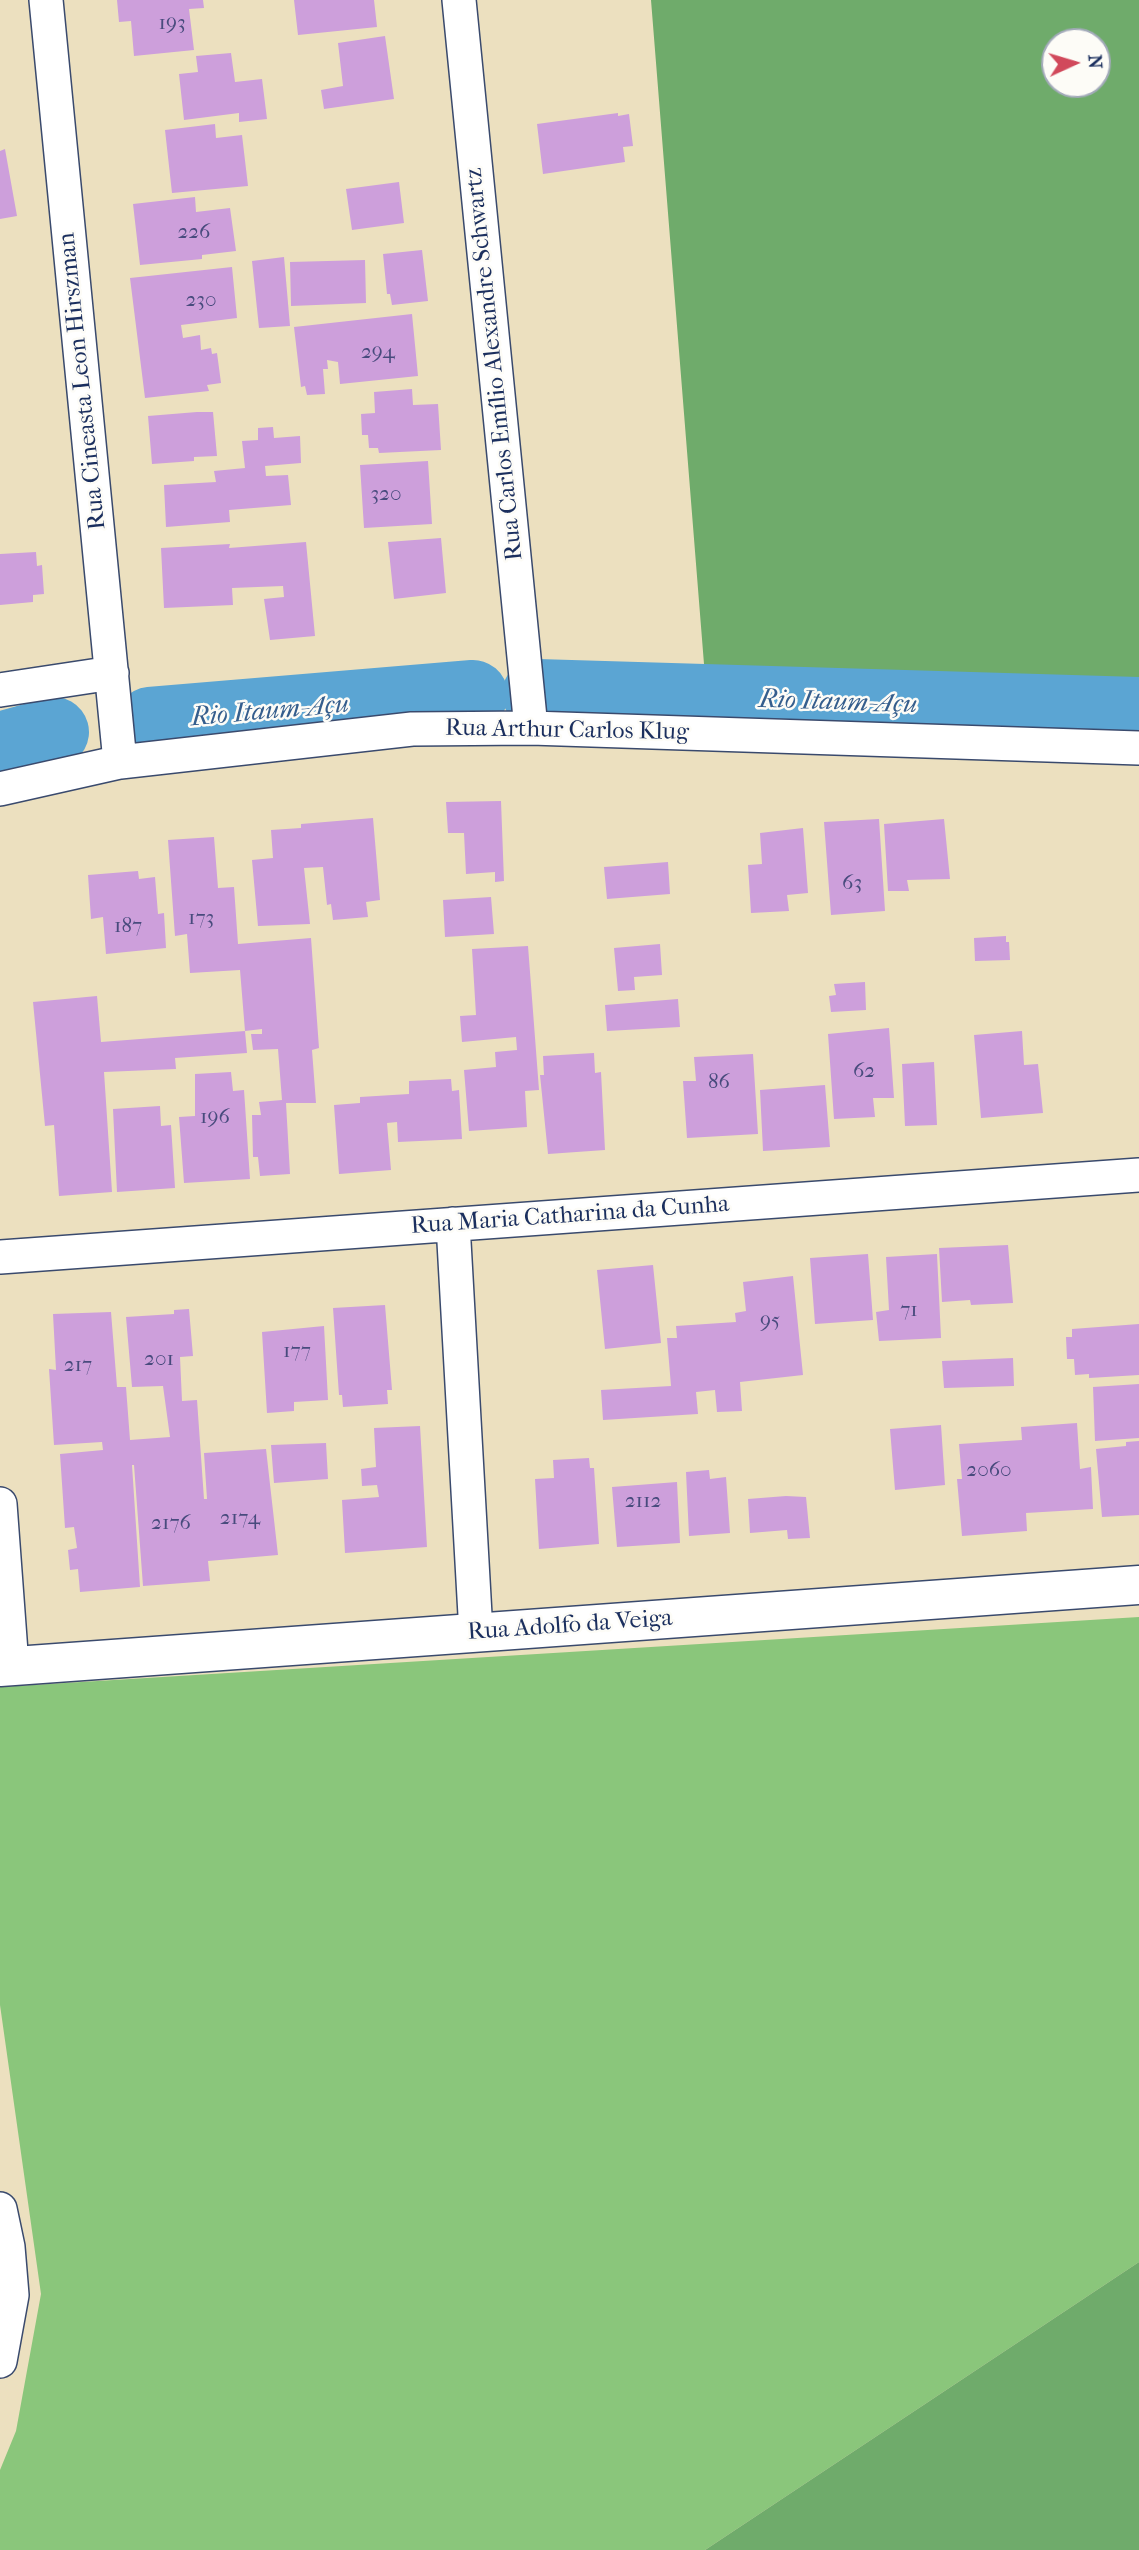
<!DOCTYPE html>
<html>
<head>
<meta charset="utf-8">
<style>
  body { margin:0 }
  #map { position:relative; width:1139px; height:2550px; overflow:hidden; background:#ece0bf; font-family:"IM FELL French Canon",serif }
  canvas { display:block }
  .north { position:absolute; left:1041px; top:28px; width:70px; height:70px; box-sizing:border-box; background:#fdfcf7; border:2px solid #a3aaba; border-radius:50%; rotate:86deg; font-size:19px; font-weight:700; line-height:28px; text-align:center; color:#1b2f5e }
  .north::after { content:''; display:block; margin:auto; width:24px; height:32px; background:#d1495b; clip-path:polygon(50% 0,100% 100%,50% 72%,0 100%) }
</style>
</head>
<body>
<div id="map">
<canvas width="1139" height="2550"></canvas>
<div class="north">N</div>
</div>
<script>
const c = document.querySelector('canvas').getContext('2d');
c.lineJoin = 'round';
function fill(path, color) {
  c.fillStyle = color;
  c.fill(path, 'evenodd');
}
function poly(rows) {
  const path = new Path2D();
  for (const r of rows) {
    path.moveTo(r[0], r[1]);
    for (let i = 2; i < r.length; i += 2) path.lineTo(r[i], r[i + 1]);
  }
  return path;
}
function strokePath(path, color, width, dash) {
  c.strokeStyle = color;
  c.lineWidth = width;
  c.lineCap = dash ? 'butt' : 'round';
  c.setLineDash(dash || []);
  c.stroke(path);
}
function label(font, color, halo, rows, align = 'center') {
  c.font = font + ' "IM FELL French Canon",serif';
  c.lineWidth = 5;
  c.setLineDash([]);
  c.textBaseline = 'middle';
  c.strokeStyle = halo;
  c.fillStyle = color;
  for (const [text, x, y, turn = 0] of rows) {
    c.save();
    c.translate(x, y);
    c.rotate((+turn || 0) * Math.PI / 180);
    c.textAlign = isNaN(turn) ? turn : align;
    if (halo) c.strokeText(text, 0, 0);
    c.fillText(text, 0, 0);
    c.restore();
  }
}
fill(poly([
  [1139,1617,1139,2262,705,2550,0,2550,0,2470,16,2431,41,2294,0,2005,0,1687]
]), '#8ac67b');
fill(poly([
  [651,0,1139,0,1139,728,708,714],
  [1097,42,1097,84,1055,84,1055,42],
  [1139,2262,1139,2550,705,2550]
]), '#6fab6b');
strokePath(poly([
  [537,694,1139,712],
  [150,722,473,695],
  [0,747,54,732]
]), '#5ba5d3', 70);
fill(poly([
  [117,0,203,0,204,8,189,9,194,50,134,56,131,21,119,22],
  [294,0,374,0,377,27,298,35],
  [385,36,394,99,324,109,321,90,343,86,338,43],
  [231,53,235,82,262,79,267,119,239,122,239,113,184,120,179,74,198,72,196,56],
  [618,113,618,116,629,114,633,146,623,147,625,162,543,174,537,124],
  [215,124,216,138,242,135,248,186,172,193,165,130],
  [5,149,17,216,0,219,0,151],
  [399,182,404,223,352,230,346,189],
  [195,197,196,212,230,208,236,251,202,255,202,259,140,265,133,204],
  [422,250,428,301,392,305,390,294,387,294,383,254],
  [284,257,290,326,259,328,252,261],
  [365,260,366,303,291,306,290,262],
  [232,267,237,318,181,325,183,338,200,335,201,350,211,348,212,354,217,353,221,383,207,385,209,391,145,398,130,278],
  [412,314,418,376,340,384,338,362,327,360,328,369,323,369,325,394,307,395,305,386,301,387,294,327],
  [412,389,413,405,438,404,441,450,379,453,378,448,369,448,368,435,362,435,361,414,375,413,374,392],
  [197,412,213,412,217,456,194,457,194,461,152,464,148,416],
  [273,427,274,438,300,436,301,463,265,466,266,476,288,475,291,505,229,510,230,522,166,527,164,485,216,482,214,471,245,468,242,441,258,440,258,428],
  [428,461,432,524,364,528,360,465],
  [441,538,446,593,394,599,388,542],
  [306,542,315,636,270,640,264,599,284,597,283,586,232,588,233,605,164,608,161,548,230,544,229,548],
  [36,552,37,566,42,565,44,594,33,595,33,602,0,605,0,554],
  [501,801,504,881,495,882,495,872,466,874,464,833,448,833,446,802],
  [373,818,380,900,366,902,368,917,333,920,331,904,327,905,323,867,304,868,310,924,258,926,252,860,273,858,271,830,301,828,301,824],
  [879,819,885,911,831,915,824,822],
  [944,819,950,879,907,880,909,891,888,891,884,824],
  [803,828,808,893,787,895,789,911,751,913,748,865,762,864,760,833],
  [214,837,218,888,234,887,238,944,311,938,319,1048,312,1050,316,1103,286,1103,290,1174,260,1176,258,1157,253,1157,252,1115,261,1115,259,1102,282,1100,278,1049,253,1050,251,1034,262,1034,262,1029,245,1031,240,970,190,973,187,934,175,936,168,840],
  [668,862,670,894,607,899,604,867],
  [138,871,139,879,155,877,158,914,164,913,166,948,106,954,103,917,91,919,88,875],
  [491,897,494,934,445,937,443,900],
  [1006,936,1006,942,1009,942,1010,960,975,961,974,938],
  [660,944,662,975,634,977,635,990,618,991,614,948],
  [528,946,539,1090,525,1091,527,1127,469,1131,464,1070,496,1067,495,1052,517,1050,516,1037,462,1042,460,1016,476,1015,472,949],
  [865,982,866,1010,831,1012,829,996,836,995,834,984],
  [97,996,101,1042,245,1031,247,1053,175,1058,176,1069,104,1072,112,1192,59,1196,54,1125,45,1126,33,1002],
  [678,999,680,1027,607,1031,605,1005],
  [889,1028,894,1098,873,1098,875,1117,834,1119,828,1034],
  [1022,1031,1024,1065,1038,1064,1043,1113,981,1118,974,1035],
  [594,1053,595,1073,601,1072,605,1150,548,1154,540,1075,544,1075,543,1056],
  [753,1054,758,1134,687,1138,683,1081,696,1081,694,1057],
  [934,1062,937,1125,905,1126,902,1064],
  [231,1072,233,1091,244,1090,250,1179,184,1183,179,1117,195,1116,195,1074],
  [451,1079,452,1091,459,1090,462,1139,398,1142,397,1122,387,1123,391,1170,339,1174,334,1105,360,1103,360,1097,409,1094,409,1081],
  [825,1085,830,1147,763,1151,760,1090],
  [160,1106,161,1126,171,1125,175,1188,117,1192,113,1109],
  [1008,1245,1013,1303,971,1305,970,1300,942,1302,939,1248],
  [868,1254,873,1320,815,1324,810,1258],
  [937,1254,941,1338,879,1341,876,1312,889,1310,886,1257],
  [653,1265,661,1343,605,1349,597,1270],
  [793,1276,803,1375,740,1382,742,1411,717,1412,715,1390,696,1392,698,1414,603,1420,601,1390,671,1386,667,1338,677,1338,676,1326,736,1322,735,1313,746,1311,743,1282],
  [385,1305,392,1390,387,1390,388,1404,343,1407,342,1395,339,1395,333,1308],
  [189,1309,193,1356,180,1357,182,1401,197,1400,204,1499,207,1499,204,1453,266,1449,278,1555,208,1561,210,1581,143,1586,134,1465,132,1465,140,1587,80,1592,78,1569,70,1570,68,1550,77,1548,74,1527,65,1528,60,1454,103,1450,102,1442,54,1445,49,1369,56,1370,53,1314,111,1312,117,1387,126,1387,130,1440,170,1437,163,1386,132,1387,126,1317,174,1314,174,1310],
  [1139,1324,1139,1375,1089,1378,1089,1374,1075,1375,1074,1359,1067,1359,1066,1337,1072,1337,1072,1329],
  [324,1326,328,1400,294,1402,294,1411,267,1413,262,1332],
  [1013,1358,1014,1386,944,1388,942,1361],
  [1139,1384,1139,1438,1095,1441,1093,1387],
  [1077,1423,1080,1469,1091,1467,1093,1509,1026,1513,1027,1531,962,1536,957,1479,962,1479,959,1444,1022,1440,1021,1427],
  [941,1425,945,1485,895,1490,890,1429],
  [420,1426,427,1547,345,1553,342,1500,379,1497,377,1485,362,1486,361,1469,376,1467,374,1428],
  [1139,1441,1139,1515,1102,1517,1096,1449,1126,1446,1126,1442],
  [326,1443,328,1479,274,1483,271,1445],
  [589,1458,590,1468,594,1468,599,1544,539,1549,535,1479,554,1478,553,1460],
  [709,1470,710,1479,726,1477,730,1533,689,1536,686,1472],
  [677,1482,680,1543,617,1547,612,1487],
  [786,1496,806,1497,810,1538,788,1539,787,1530,750,1533,748,1499]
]), '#cd9fdb');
const minor = poly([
  [46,0,120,762],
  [459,0,531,728],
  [0,690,112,673],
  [0,789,120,762,412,729,531,728,1139,748],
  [453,1224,476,1633],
  [0,1257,1139,1175],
  [0,1504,12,1666],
  [0,2209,8,2247,12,2295,0,2361]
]);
const tertiary = poly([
  [0,1667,1139,1585]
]);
strokePath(minor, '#3a4a6d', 36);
strokePath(tertiary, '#3a4a6d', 41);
strokePath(minor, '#fff', 33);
strokePath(tertiary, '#fff', 38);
label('21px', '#484b7d', null, [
  ["193",172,24],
  ["226",194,233],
  ["230",201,301],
  ["294",378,353],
  ["320",386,495],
  ["63",852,884],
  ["173",201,919],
  ["187",128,927],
  ["62",864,1072],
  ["86",719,1083],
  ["196",215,1118],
  ["71",909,1311],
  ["95",770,1322],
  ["177",297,1352],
  ["201",159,1360],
  ["217",78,1366],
  ["2060",989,1471],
  ["2112",643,1502],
  ["2174",240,1519],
  ["2176",171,1524]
]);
label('24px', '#1b2f5e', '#fdfcf7', [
  ["Rua Carlos Emílio Alexandre Schwartz",495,364,-96],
  ["Rua Cineasta Leon Hirszman",83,381,-96],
  ["Rua Arthur Carlos Klug",567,731,1],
  ["Rua Maria Catharina da Cunha",570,1216,-4],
  ["Rua Adolfo da Veiga",570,1626,-4]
]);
label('italic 26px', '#355e8d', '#fdfcf7', [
  ["Rio Itaum-Açu",838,703,2],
  ["Rio Itaum-Açu",270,712,-5]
]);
</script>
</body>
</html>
